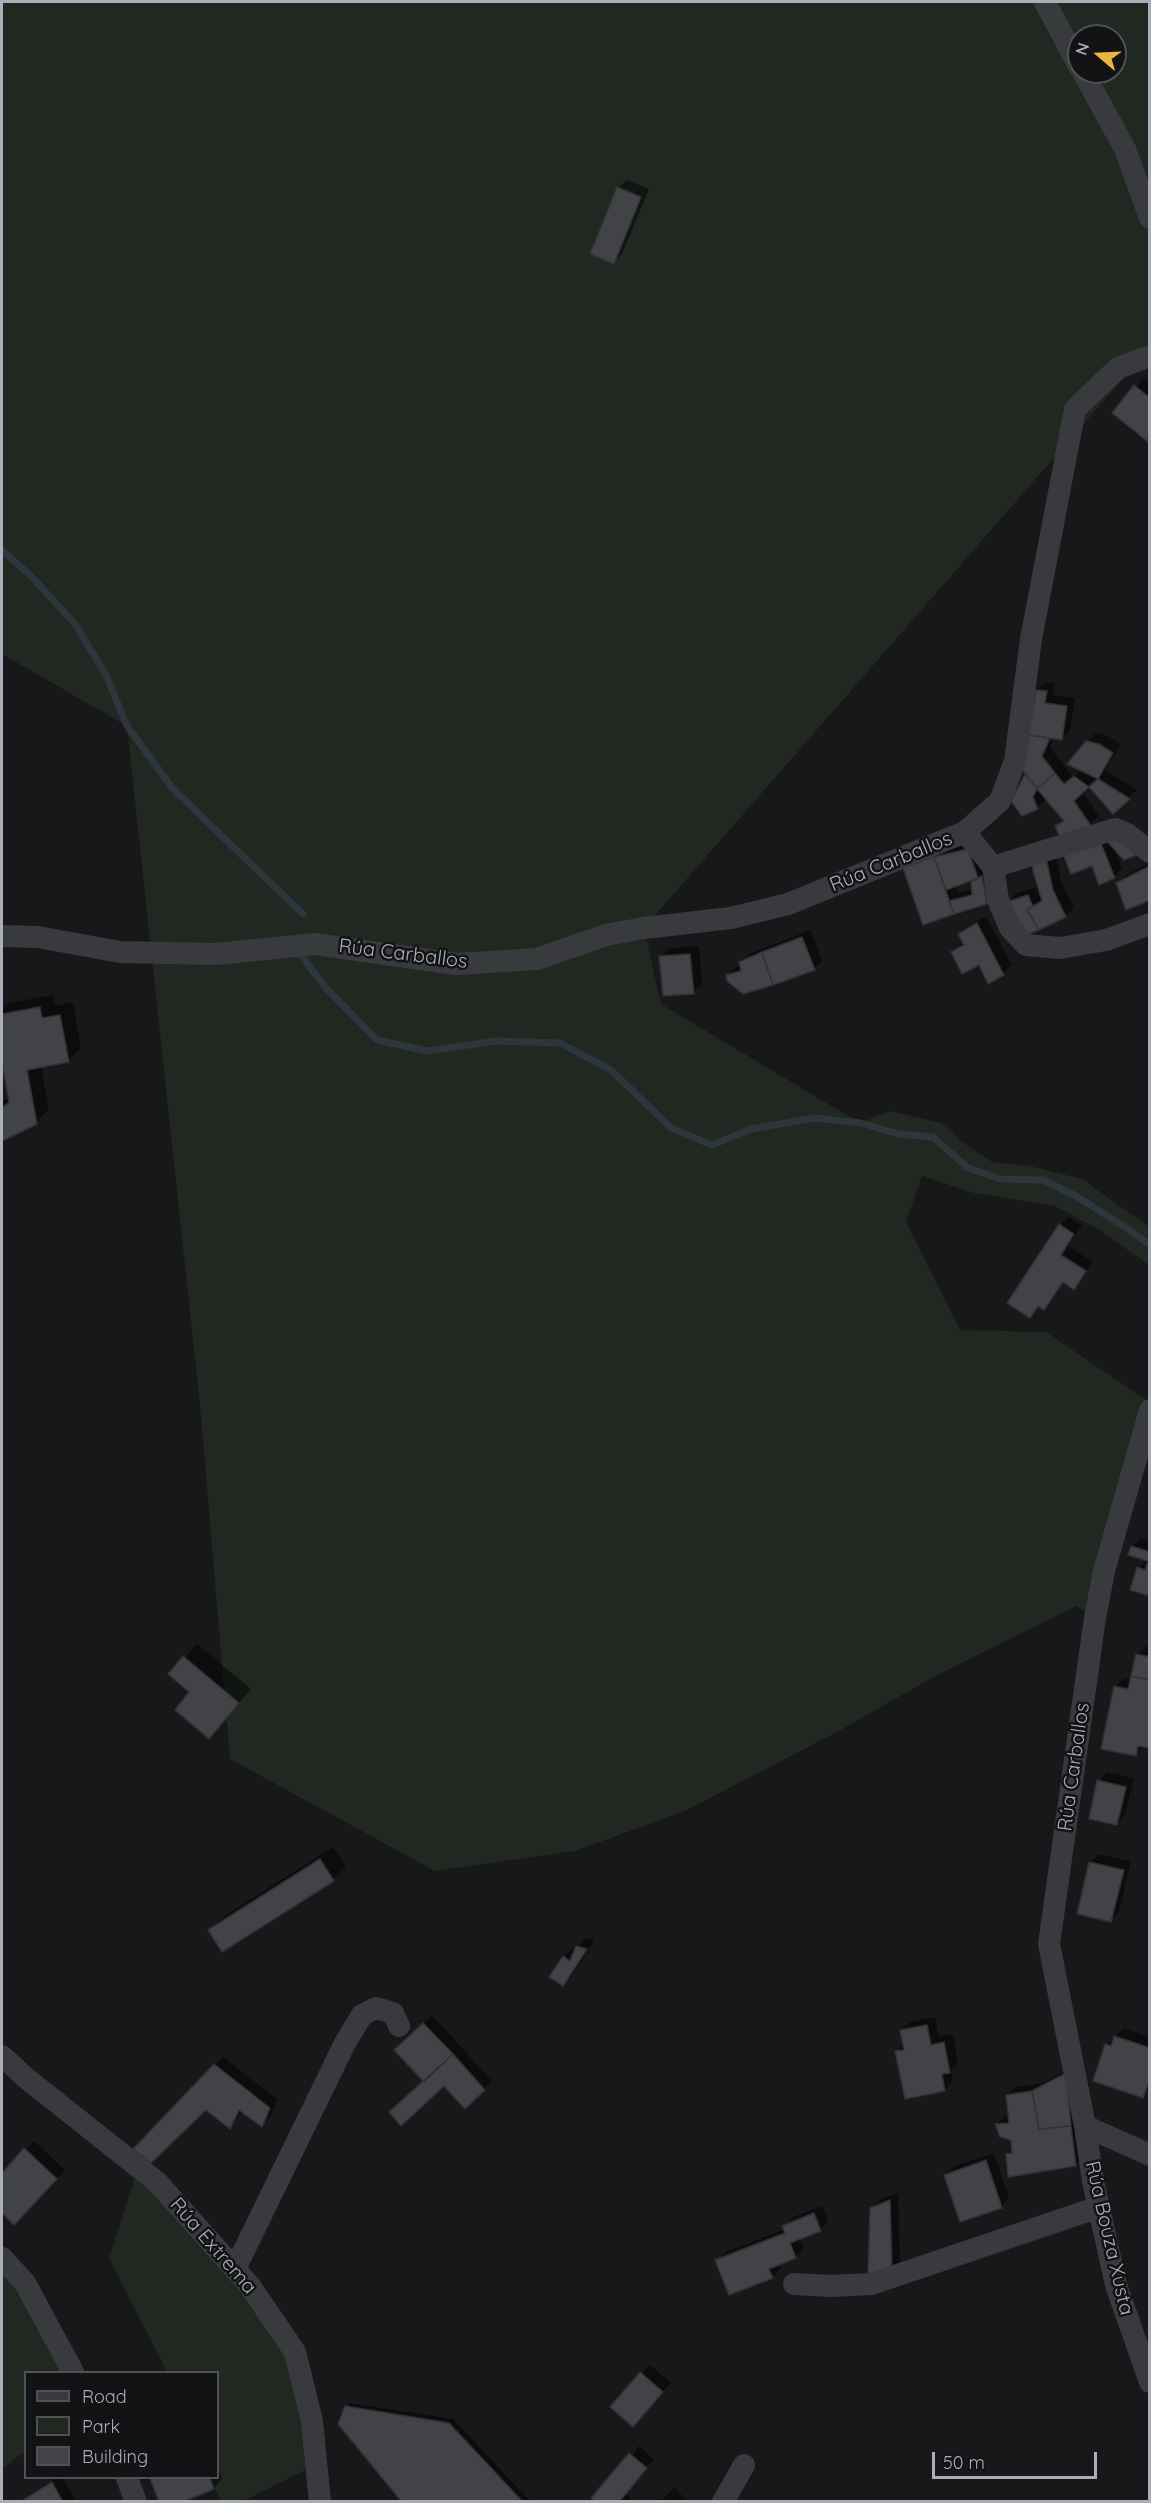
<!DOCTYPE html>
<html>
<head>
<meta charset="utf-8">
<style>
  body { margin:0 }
  #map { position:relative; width:1151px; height:2503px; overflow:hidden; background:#18181a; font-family:Quicksand,sans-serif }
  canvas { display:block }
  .frame { position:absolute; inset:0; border:3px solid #aaaeb9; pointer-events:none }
  .legend { position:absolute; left:24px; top:2371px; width:195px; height:108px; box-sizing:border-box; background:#131315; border:2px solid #4f5157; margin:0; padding:8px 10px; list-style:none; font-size:18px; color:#aaaeb9 }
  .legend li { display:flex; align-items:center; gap:12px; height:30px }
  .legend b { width:30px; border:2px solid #4f5157 }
  .north { position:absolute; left:1067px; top:24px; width:60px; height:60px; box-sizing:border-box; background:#131315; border:2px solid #4f5157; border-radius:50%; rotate:289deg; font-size:16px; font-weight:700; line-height:24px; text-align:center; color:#aaaeb9 }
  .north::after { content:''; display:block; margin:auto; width:21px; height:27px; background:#ecb53d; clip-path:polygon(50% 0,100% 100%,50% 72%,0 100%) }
  .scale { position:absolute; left:932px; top:2452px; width:165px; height:27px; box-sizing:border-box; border:3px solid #aaaeb9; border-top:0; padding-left:8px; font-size:18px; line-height:21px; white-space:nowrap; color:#aaaeb9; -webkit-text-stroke:4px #131315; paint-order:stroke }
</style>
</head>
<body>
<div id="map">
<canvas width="1151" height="2503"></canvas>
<div class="frame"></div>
<ul class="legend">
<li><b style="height:8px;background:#393a3e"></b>Road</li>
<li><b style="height:16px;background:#202821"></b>Park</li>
<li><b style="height:16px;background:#424347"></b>Building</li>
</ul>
<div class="north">N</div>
<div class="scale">50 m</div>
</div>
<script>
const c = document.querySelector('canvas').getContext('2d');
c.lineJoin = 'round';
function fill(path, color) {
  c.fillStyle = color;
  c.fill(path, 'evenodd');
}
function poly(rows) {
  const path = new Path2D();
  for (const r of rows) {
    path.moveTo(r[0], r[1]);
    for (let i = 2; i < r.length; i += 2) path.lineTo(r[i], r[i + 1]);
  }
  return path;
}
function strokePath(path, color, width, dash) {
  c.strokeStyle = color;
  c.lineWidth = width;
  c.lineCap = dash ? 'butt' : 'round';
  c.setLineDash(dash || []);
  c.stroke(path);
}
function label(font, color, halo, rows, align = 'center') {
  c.font = font + ' Quicksand,sans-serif';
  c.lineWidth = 5;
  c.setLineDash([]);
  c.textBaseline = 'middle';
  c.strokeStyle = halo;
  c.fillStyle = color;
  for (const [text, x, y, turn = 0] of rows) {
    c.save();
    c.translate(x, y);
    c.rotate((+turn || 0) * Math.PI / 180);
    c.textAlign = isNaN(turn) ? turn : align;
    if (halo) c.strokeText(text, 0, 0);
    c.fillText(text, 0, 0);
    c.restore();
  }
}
fill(poly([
  [2,2,1149,2,1149,349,644,928,661,1004,860,1123,890,1111,942,1123,962,1142,992,1162,1030,1166,1082,1179,1149,1227,1149,1265,1098,1229,1055,1206,974,1193,922,1176,906,1222,960,1330,1046,1332,1149,1402,1095,1618,1076,1606,941,1673,835,1733,685,1811,575,1851,435,1871,230,1759,200,1405,127,726,2,654],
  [1079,36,1115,36,1115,72,1079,72],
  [135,2178,157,2182,240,2275,306,2395,317,2464,243,2501,221,2501,210,2478,218,2478,218,2372,167,2372,109,2258],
  [2,2258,68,2372,26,2372,25,2451,2,2469]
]), '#202821');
fill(poly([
  [627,180,649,189,622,254,613,262,618,188],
  [1144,378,1150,383,1148,440,1114,413],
  [1046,682,1055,683,1053,695,1075,698,1070,730,1061,739,1054,737,1050,747,1073,777,1082,770,1087,742,1096,733,1108,736,1121,744,1105,770,1137,790,1113,812,1091,787,1101,777,1097,777,1082,791,1099,816,1090,824,1062,840,1057,826,1064,819,1047,798,1037,808,1012,801,1027,774,1037,690],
  [1122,827,1114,848,1122,868,1114,877,1093,864,1063,851],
  [977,841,995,894,986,903,924,923,914,860],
  [972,880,973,889,958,893,955,886],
  [1055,850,1061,881,1074,907,1066,916,1025,934,1009,902,1017,893,1039,886,1034,871],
  [1150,863,1150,898,1117,884,1126,875],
  [986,916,1012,965,1003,973,989,981,979,963,953,952,964,942,960,934,969,926],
  [811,930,822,961,814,969,728,975,736,967,742,965,741,962,749,954],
  [699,946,702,984,693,992,661,957,670,948],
  [53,995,55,1006,73,1002,81,1048,68,1061,41,1066,49,1109,36,1123,2,1140,2,1101,10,1097,2,1053,2,1010,8,1003],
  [1069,1217,1082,1225,1068,1246,1093,1262,1074,1288,1064,1281,1053,1299,1044,1308,1040,1305,1030,1316,1060,1225],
  [1141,1538,1150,1541,1150,1595,1139,1568,1147,1559,1132,1547],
  [197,1644,251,1689,209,1737,191,1692,170,1674],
  [1146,1646,1150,1647,1150,1746,1144,1746,1136,1754,1115,1687,1124,1678,1132,1680,1137,1655],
  [1107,1772,1134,1778,1125,1815,1117,1824,1099,1781],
  [333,1847,346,1867,333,1880,210,1930,223,1917],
  [1099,1854,1131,1861,1119,1912,1110,1920,1091,1862],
  [586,1938,594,1941,572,1976,563,1985,551,1977,564,1957,573,1948,576,1950],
  [432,2015,492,2081,484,2089,426,2081,396,2050],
  [935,2017,939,2037,953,2034,958,2063,951,2070,953,2081,945,2090,897,2052,904,2044,902,2030,910,2022],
  [1124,2028,1150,2037,1150,2089,1143,2096,1106,2045],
  [223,2057,277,2099,270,2117,262,2125,242,2111,230,2127,206,2108,135,2149],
  [1075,2066,1084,2156,1075,2165,1007,2154,1013,2148,1012,2139,997,2124,1005,2116,1010,2116,1007,2096,1016,2087,1042,2083],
  [34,2141,65,2170,14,2223,2,2211,2,2175],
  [994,2153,1009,2198,1001,2207,945,2175,954,2166],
  [898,2193,900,2262,892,2270,872,2209,880,2200],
  [822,2206,828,2221,820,2230,800,2238,804,2248,795,2257,779,2263,781,2268,772,2277,717,2261,726,2252,785,2229,784,2226,793,2217],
  [650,2365,671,2383,641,2417,641,2373],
  [350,2403,453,2419,531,2502,404,2502,346,2407],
  [639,2446,654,2459,625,2493,635,2502,597,2502],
  [218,2467,222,2479,214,2488,178,2502,152,2478,218,2478],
  [56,2478,62,2478,77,2502,18,2502],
  [674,2487,688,2502,660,2502]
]), '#0007');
strokePath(poly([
  [2,550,31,576,75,624,106,675,127,726,173,789,303,914],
  [303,958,325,987,377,1040,427,1051,495,1041,560,1043,611,1070,671,1128,712,1145,751,1129,814,1118,861,1123,898,1134,933,1137,968,1168,1000,1179,1043,1180,1074,1195,1125,1227,1150,1245]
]), '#2e363d', 7);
const building = poly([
  [617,187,641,197,614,264,590,254,617,187],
  [1134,385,1150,398,1148,442,1112,413,1134,385],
  [1036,690,1047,691,1045,703,1067,706,1062,740,1028,735,1036,690],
  [1028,735,1050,738,1042,756,1055,773,1037,789,1021,768,1028,735],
  [1086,741,1099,744,1113,753,1098,779,1067,764,1086,741],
  [1055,773,1064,784,1074,776,1089,787,1074,801,1091,826,1062,842,1055,826,1064,821,1037,789,1055,773],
  [1025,774,1037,789,1033,797,1038,809,1022,816,1011,801,1025,774],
  [1098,779,1130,799,1113,814,1089,787,1098,779],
  [1098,836,1115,878,1099,885,1092,866,1071,874,1062,851,1098,836],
  [1104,838,1124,839,1139,854,1124,860,1104,838],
  [968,849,978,878,946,890,934,857,968,849],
  [934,857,954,914,923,925,903,868,934,857],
  [1046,858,1053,890,1066,917,1039,930,1027,910,1042,901,1033,871,1033,860,1046,858],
  [1150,866,1150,900,1126,910,1116,883,1150,866],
  [982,876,987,904,954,914,949,901,972,895,971,882,982,876],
  [1028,895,1033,907,1027,910,1039,930,1024,936,1007,902,1028,895],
  [977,923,1004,975,988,984,979,965,962,974,951,952,964,945,958,934,977,923],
  [802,937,815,970,773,985,762,952,802,937],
  [762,952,773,985,743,994,727,981,726,975,741,971,739,962,762,952],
  [690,954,694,994,663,996,659,956,690,954],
  [40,1007,42,1018,60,1015,69,1062,27,1070,37,1124,2,1141,2,1107,9,1103,2,1061,2,1014,40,1007],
  [1059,1224,1074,1234,1061,1255,1086,1271,1074,1290,1063,1282,1044,1310,1038,1306,1030,1318,1007,1303,1059,1224],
  [1131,1546,1150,1552,1150,1596,1130,1590,1137,1567,1145,1570,1148,1561,1128,1555,1131,1546],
  [1136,1654,1150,1657,1150,1680,1131,1676,1136,1654],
  [183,1656,239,1703,209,1739,175,1710,189,1692,168,1674,183,1656],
  [1131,1676,1150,1680,1150,1748,1138,1746,1136,1756,1101,1749,1114,1686,1128,1689,1131,1676],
  [1097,1780,1126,1787,1117,1825,1089,1819,1097,1780],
  [320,1859,334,1881,222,1952,208,1930,320,1859],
  [1089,1862,1124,1870,1111,1922,1077,1914,1089,1862],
  [576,1946,587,1949,563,1986,549,1977,563,1956,570,1961,576,1946],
  [423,2023,453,2054,424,2082,394,2050,423,2023],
  [927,2025,931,2045,944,2042,950,2073,942,2074,945,2091,905,2099,895,2051,904,2050,900,2030,927,2025],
  [1114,2036,1150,2048,1150,2079,1143,2098,1093,2081,1105,2044,1111,2046,1114,2036],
  [453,2054,485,2090,465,2109,444,2086,401,2126,389,2112,453,2054],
  [214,2064,270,2108,262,2127,239,2110,230,2129,206,2110,151,2163,133,2149,214,2064],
  [1066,2073,1071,2126,1039,2129,1032,2091,1066,2073],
  [1032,2091,1039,2129,1071,2126,1076,2166,1008,2177,1006,2154,1012,2153,1011,2140,1000,2137,995,2124,1009,2123,1006,2095,1032,2091],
  [24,2148,57,2179,14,2225,2,2213,2,2173,24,2148],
  [986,2160,1002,2208,960,2222,944,2175,986,2160],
  [890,2200,892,2272,868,2276,870,2208,890,2200],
  [814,2213,821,2231,790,2243,796,2258,769,2269,773,2278,729,2295,715,2260,785,2233,782,2226,814,2213],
  [640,2372,663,2392,633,2427,610,2407,640,2372],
  [345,2406,449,2423,523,2502,402,2502,338,2424,345,2406],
  [629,2453,647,2468,619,2502,594,2502,591,2498,629,2453],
  [150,2478,210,2478,214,2489,182,2502,159,2502,150,2478],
  [52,2482,63,2502,20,2502,52,2482]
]);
fill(building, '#424347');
strokePath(building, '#323236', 1.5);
strokePath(poly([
  [1045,2,1079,66],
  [1083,72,1125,149,1150,218],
  [965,832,993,867,998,900,1010,928,1026,945,1060,948,1106,940,1150,924],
  [993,867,1115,829,1127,834,1150,852],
  [2,936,38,937,120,952,216,954,315,944,456,964,537,959,606,935,644,928,731,918,788,904,965,832,1000,801,1015,761,1031,639,1075,409,1118,368,1150,356],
  [1150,1410,1104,1571,1095,1618,1049,1944,1085,2126,1093,2181,1116,2285,1150,2382],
  [2,2056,26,2078,157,2182,250,2286,295,2352,312,2421,320,2502],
  [1085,2126,1150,2155],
  [2,2258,25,2283,73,2372],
  [235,2269,345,2043,362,2015,376,2008,393,2013,399,2026],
  [794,2284,831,2286,871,2284,1099,2207],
  [127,2478,136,2502],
  [723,2502,744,2465]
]), '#393a3e', 22);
label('20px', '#aaaeb9', '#131315', [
  ["Rúa Carballos",891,862,-22],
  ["Rúa Carballos",403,954,7],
  ["Rúa Carballos",1074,1767,-82],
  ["Rúa Bouza Xusta",1109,2238,77],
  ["Rúa Extrema",213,2246,49]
]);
</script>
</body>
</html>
